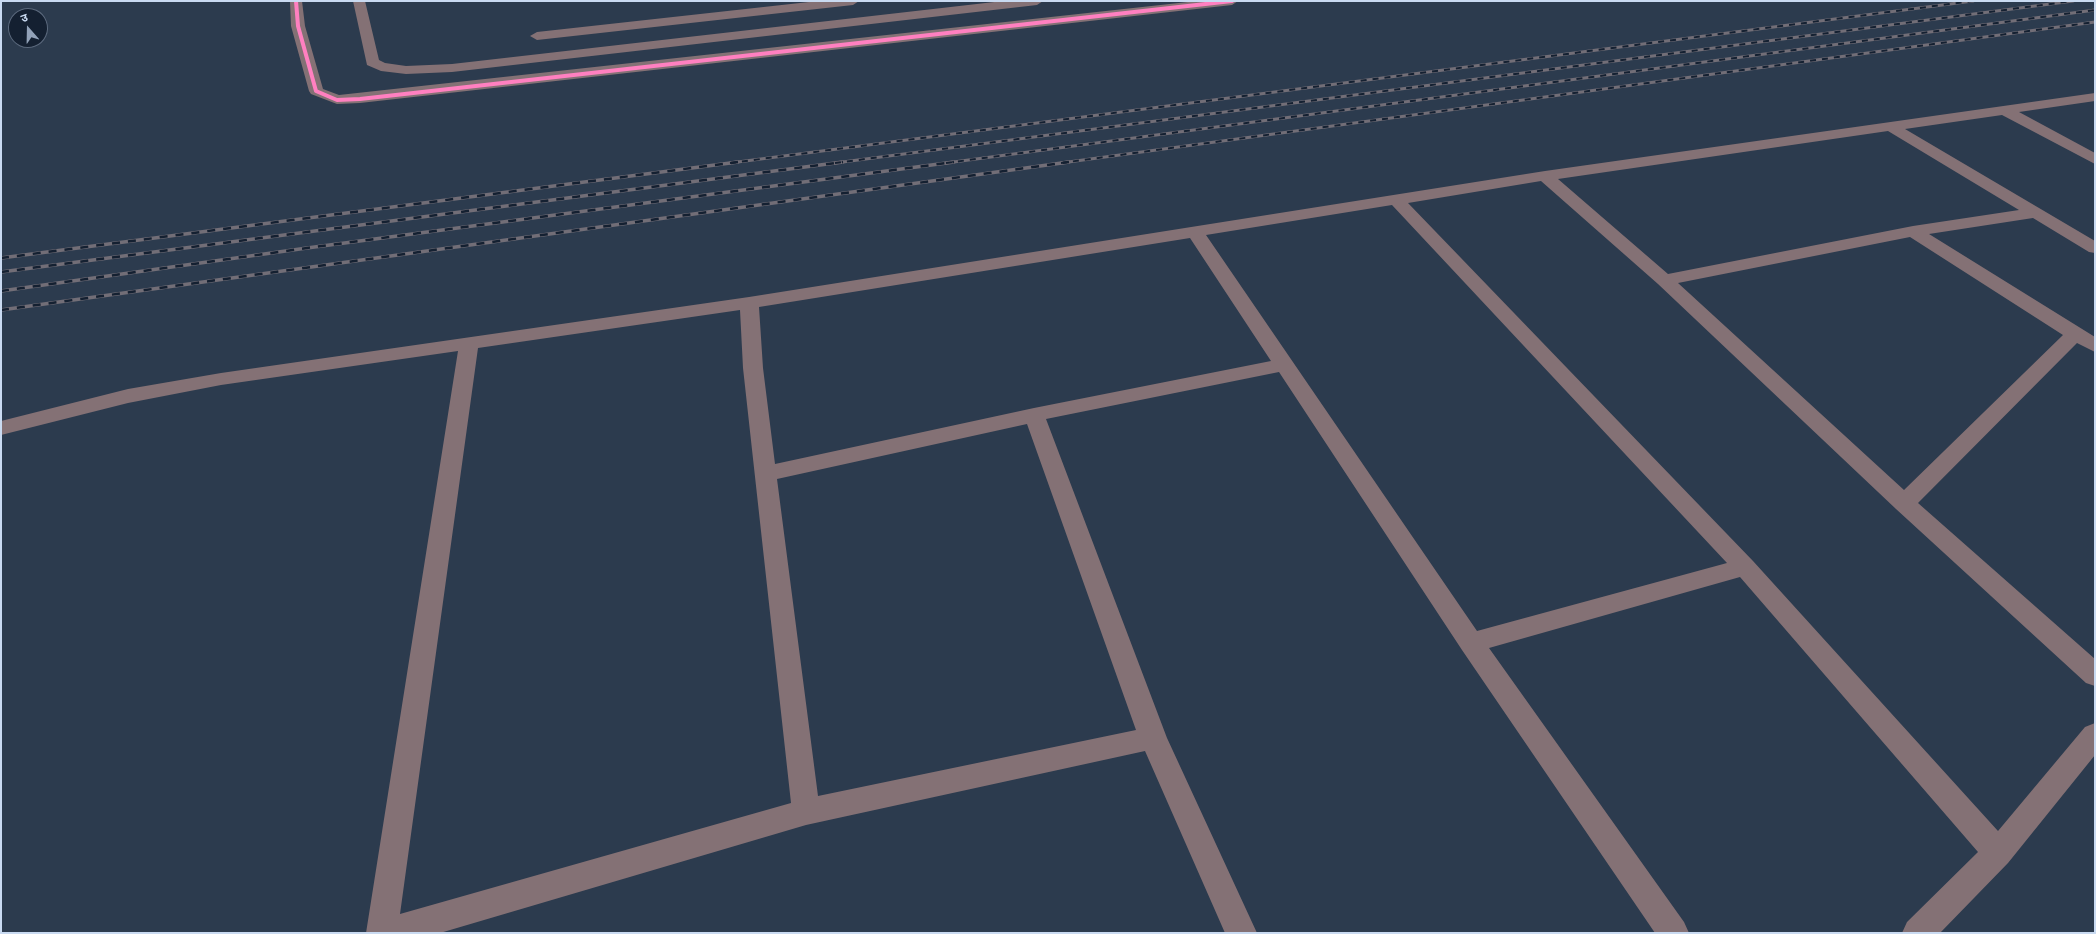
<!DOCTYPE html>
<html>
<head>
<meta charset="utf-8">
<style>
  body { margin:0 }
  #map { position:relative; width:2096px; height:934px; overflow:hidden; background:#2c3b4e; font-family:"Titillium Web","Noto Sans Devanagari",sans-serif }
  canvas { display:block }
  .frame { position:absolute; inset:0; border:2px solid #c9daf1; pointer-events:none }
  .north { position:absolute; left:8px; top:8px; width:40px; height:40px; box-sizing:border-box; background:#142031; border:1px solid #5c6a7e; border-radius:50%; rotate:340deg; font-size:11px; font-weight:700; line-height:16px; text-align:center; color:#c9daf1 }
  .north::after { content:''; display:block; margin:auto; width:14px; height:18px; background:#92a2b8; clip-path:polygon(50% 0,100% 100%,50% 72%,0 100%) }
</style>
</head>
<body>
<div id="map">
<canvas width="2096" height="934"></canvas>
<div class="frame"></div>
<div class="north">उ</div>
</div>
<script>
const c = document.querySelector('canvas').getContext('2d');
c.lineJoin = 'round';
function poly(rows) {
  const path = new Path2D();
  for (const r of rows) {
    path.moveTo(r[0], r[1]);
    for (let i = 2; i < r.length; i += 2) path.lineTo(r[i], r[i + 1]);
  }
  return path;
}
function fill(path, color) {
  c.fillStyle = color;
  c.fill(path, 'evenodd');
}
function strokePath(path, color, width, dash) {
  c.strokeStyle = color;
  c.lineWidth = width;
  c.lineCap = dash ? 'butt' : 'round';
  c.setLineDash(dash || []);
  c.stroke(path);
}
fill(poly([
  [2095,93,2095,101,2019,112,2095,153,2095,164,2002,115,1905,129,2095,241,2095,253,2089,252,2033,218,1929,234,2095,337,2095,352,2077,343,1918,503,2095,659,2095,686,2086,683,1896,509,1658,284,1541,181,1408,203,1753,561,1998,831,2085,727,2095,723,2095,755,2008,863,1940,933,1902,933,1907,922,1978,852,1740,577,1489,648,1684,922,1689,933,1655,933,1462,650,1279,372,1046,419,1167,738,1257,933,1225,933,1145,751,806,825,440,933,366,933,458,351,221,385,128,403,1,435,1,421,128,389,221,373,749,297,1545,171,2095,93],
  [1888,131,2019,210,1913,226,1668,274,1558,179,1888,131],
  [1392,205,1727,563,1477,631,1206,235,1392,205],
  [1910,237,2063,335,1904,490,1678,283,1910,237],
  [1190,238,1271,361,1034,408,775,464,763,368,759,307,1190,238],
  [740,310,743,368,791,803,400,914,478,348,740,310],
  [1027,424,1136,730,818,796,777,479,1027,424]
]), '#847175');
fill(poly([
  [290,1,302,1,305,26,323,89,339,95,1197,1,1238,1,1232,5,360,103,337,104,311,94,309,91,291,26,290,1],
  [353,1,365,1,379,60,385,63,406,66,452,64,1003,1,1043,1,1037,5,452,72,406,74,381,71,367,65,353,1],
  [818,1,859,1,853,5,537,40,530,36,537,32,818,1]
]), '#847175');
const railFar1 = poly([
  [730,163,1973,1],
  [835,163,2073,1],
  [946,163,2095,10],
  [1061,163,2095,22]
]);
const rail = poly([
  [1,258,738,162],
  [1,272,843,162],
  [1,291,307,248,954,162],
  [1,310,1069,162]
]);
strokePath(railFar1, '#726e77', 3);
strokePath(rail, '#726e77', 3.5);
strokePath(railFar1, '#142031', 2, [6]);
strokePath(rail, '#142031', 2.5, [8]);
strokePath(poly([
  [296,1,298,26,316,91,337,100,360,99,1232,1]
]), '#ff80c0', 4);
</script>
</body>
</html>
